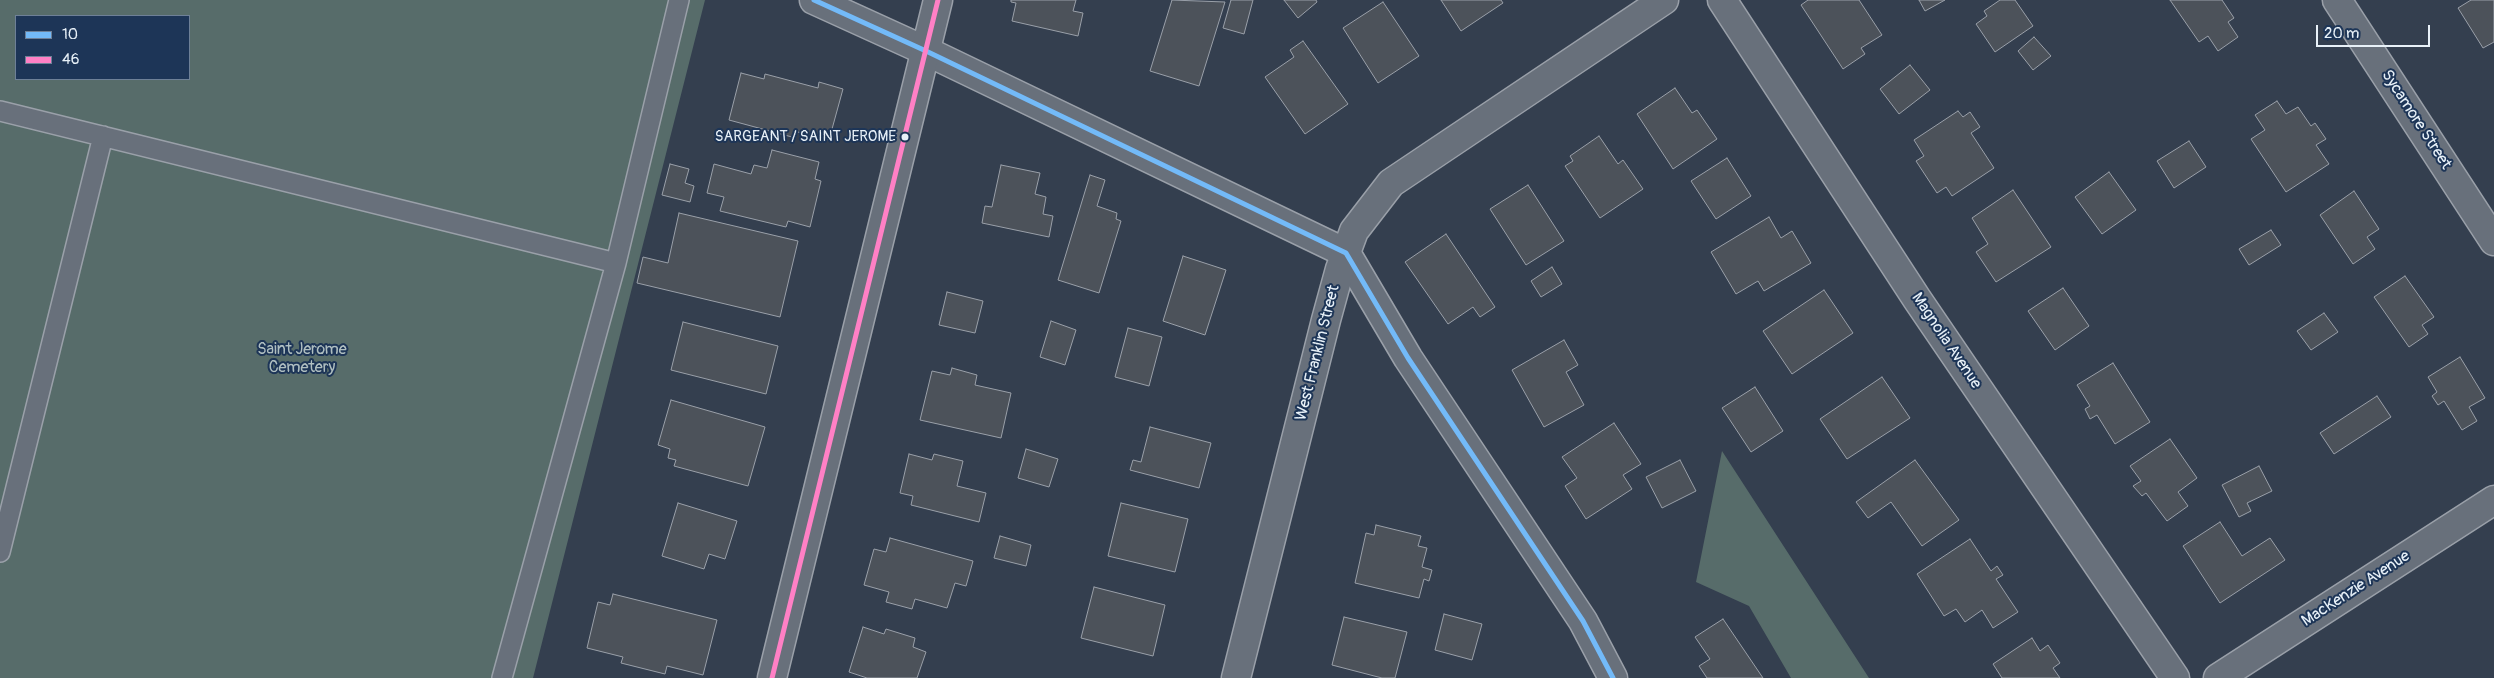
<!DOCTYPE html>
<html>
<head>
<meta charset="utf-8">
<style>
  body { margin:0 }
  #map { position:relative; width:2494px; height:678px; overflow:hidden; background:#343f4f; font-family:Pangolin,sans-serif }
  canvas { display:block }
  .legend { position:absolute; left:15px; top:15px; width:175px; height:65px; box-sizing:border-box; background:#1d3557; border:1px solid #6e8097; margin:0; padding:6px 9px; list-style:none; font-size:15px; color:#e8f1f8 }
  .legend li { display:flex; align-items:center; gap:10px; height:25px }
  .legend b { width:25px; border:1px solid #6e8097 }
  .scale { position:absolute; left:2316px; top:25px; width:114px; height:22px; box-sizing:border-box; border:2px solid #e8f1f8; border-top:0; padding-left:6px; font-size:15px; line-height:18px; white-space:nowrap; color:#e8f1f8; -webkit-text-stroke:4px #1d3557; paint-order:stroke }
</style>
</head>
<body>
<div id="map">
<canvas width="2494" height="678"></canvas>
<ul class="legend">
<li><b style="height:6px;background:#73baf8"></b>10</li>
<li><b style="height:6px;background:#ff80c5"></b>46</li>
</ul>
<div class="scale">20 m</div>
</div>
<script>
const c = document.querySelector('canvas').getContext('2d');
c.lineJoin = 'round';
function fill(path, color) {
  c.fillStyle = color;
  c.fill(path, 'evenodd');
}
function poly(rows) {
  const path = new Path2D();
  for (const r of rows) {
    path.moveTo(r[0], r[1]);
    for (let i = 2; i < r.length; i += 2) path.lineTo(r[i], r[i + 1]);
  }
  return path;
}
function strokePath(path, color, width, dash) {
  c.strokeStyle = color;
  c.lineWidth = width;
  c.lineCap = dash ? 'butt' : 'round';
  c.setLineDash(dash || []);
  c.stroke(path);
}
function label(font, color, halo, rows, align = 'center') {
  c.font = font + ' Pangolin,sans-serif';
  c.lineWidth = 4;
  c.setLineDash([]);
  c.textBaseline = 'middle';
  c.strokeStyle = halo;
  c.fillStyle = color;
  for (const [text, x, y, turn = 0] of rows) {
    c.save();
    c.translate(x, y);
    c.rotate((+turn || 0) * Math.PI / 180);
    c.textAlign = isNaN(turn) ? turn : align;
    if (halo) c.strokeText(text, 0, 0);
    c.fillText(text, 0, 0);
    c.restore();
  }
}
fill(poly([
  [0,0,705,0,533,678,0,678],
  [16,16,189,16,189,79,16,79],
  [1722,451,1869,678,1791,678,1749,606,1696,582]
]), '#576c6a');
const building = poly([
  [1011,0,1076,0,1073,11,1083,13,1078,36,1012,21,1016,3,1011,2,1011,0],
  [1172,0,1225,2,1199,86,1150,71,1172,0],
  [1231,0,1253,0,1244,34,1223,28,1231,0],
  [1284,0,1316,0,1317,2,1298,18,1284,0],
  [1441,0,1501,0,1503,3,1461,31,1441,0],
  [1808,0,1859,0,1882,35,1861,48,1865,54,1843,69,1801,5,1808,0],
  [1919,0,1945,0,1925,11,1919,0],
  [2000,0,2015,0,2033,26,1995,52,1976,24,1987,16,1984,11,2000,0],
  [2170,0,2222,0,2234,18,2228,22,2238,37,2218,51,2208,36,2199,42,2170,0],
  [2471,0,2494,0,2494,42,2483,48,2458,8,2471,0],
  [1383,2,1419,56,1378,83,1343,28,1383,2],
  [2034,37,2051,56,2033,70,2018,51,2034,37],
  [1303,41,1348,104,1305,134,1265,77,1294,57,1290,50,1303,41],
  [1910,65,1930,90,1899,114,1880,89,1910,65],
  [741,73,764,79,765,74,818,88,819,82,843,89,829,140,794,131,792,137,729,120,741,73],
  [1675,88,1692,113,1697,110,1717,139,1673,169,1637,114,1675,88],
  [2277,101,2286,114,2298,107,2311,126,2315,123,2326,139,2316,145,2329,164,2286,192,2251,139,2265,130,2255,115,2277,101],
  [1958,111,1963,117,1970,112,1980,127,1971,133,1994,168,1952,196,1946,187,1937,193,1916,161,1924,156,1914,140,1958,111],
  [1599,136,1618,164,1623,160,1643,189,1600,218,1565,166,1573,161,1570,156,1599,136],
  [2189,141,2206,167,2174,188,2157,161,2189,141],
  [772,150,819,162,815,179,821,181,810,227,788,221,786,227,720,211,724,197,707,193,714,164,751,174,754,165,767,168,772,150],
  [1727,158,1751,196,1716,219,1691,181,1727,158],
  [670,164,689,169,685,183,694,186,690,202,662,195,670,164],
  [1001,165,1040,173,1035,194,1046,197,1043,214,1053,216,1049,237,982,223,985,206,992,207,1001,165],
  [2109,172,2136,210,2102,234,2075,197,2109,172],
  [1090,175,1105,180,1097,206,1117,213,1116,219,1121,221,1099,293,1058,280,1090,175],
  [1528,185,1564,241,1526,265,1490,209,1528,185],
  [2013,190,2051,247,1996,282,1976,252,1988,244,1972,218,2013,190],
  [2354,191,2379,229,2367,237,2375,249,2353,264,2320,215,2354,191],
  [679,213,798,241,780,317,637,283,643,257,668,263,679,213],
  [1769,217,1781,238,1792,231,1811,263,1764,291,1758,281,1736,294,1711,252,1769,217],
  [2271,230,2281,245,2249,265,2239,249,2271,230],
  [1446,234,1495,307,1480,317,1473,307,1448,324,1405,262,1446,234],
  [1183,256,1226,270,1205,335,1163,321,1183,256],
  [1552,267,1562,284,1541,297,1531,281,1552,267],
  [2405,276,2434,317,2422,325,2428,334,2409,347,2374,297,2405,276],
  [2063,288,2089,326,2055,350,2028,311,2063,288],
  [1824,290,1853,333,1792,374,1763,331,1824,290],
  [947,292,983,301,975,333,939,325,947,292],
  [2324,313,2338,332,2311,350,2297,331,2324,313],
  [1051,321,1076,330,1065,365,1040,357,1051,321],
  [683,322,778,346,766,394,671,370,683,322],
  [1128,328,1162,337,1149,386,1115,377,1128,328],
  [1564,340,1578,365,1566,372,1584,405,1544,427,1512,370,1564,340],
  [2460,357,2485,398,2469,407,2477,421,2462,430,2444,401,2438,405,2432,396,2437,392,2428,377,2460,357],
  [2113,363,2150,422,2115,444,2097,415,2090,419,2085,409,2090,406,2077,385,2113,363],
  [952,368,977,375,975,385,1011,393,1001,438,920,420,932,371,950,375,952,368],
  [1882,377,1910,418,1847,459,1820,419,1882,377],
  [1755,387,1783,431,1751,452,1722,408,1755,387],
  [2377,396,2391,417,2334,454,2320,433,2377,396],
  [671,400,765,427,748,486,674,466,676,460,668,458,670,449,658,445,671,400],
  [1614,423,1641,464,1623,475,1632,489,1586,519,1565,486,1577,478,1562,457,1614,423],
  [1150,427,1211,443,1199,488,1130,470,1133,460,1141,462,1150,427],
  [2170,439,2197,478,2178,492,2188,506,2167,521,2146,493,2142,496,2133,486,2141,481,2130,466,2170,439],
  [1026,449,1058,459,1049,487,1018,478,1026,449],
  [909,454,932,460,934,454,963,461,957,486,986,493,979,522,911,505,913,496,900,493,909,454],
  [1680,460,1696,491,1662,508,1646,477,1680,460],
  [1915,460,1959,520,1922,546,1891,502,1868,518,1856,502,1915,460],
  [2259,466,2272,491,2247,503,2251,511,2239,517,2222,485,2259,466],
  [678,503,737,521,725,559,709,554,704,569,662,556,678,503],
  [1121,503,1188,519,1175,572,1108,556,1121,503],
  [2220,522,2242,556,2270,538,2285,560,2220,603,2183,546,2220,522],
  [1376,525,1421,536,1418,546,1427,548,1422,567,1432,570,1429,581,1424,579,1419,598,1355,583,1366,533,1374,535,1376,525],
  [1000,536,1031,545,1026,566,994,558,1000,536],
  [890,538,973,561,966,586,955,583,947,608,915,599,912,609,886,602,889,592,864,585,874,549,886,552,890,538],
  [1970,539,1991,571,1997,566,2003,575,1996,579,2018,612,1993,628,1982,610,1965,622,1956,609,1944,616,1917,574,1970,539],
  [1094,587,1165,605,1153,656,1081,638,1094,587],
  [613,594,717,620,703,675,667,666,665,674,621,663,623,657,587,648,598,602,610,605,613,594],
  [1444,614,1482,624,1472,660,1435,650,1444,614],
  [1344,617,1407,632,1395,678,1382,678,1332,665,1344,617],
  [1723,619,1763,678,1707,678,1699,666,1710,659,1695,637,1723,619],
  [863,627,884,634,886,629,915,638,913,647,926,652,917,678,867,678,849,672,863,627],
  [2032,638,2040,651,2048,645,2060,663,2053,668,2060,678,2002,678,1993,664,2032,638]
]);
fill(building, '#4c525a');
strokePath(building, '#9aa0a9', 1);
const lane = poly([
  [0,111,616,263],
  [0,552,103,136],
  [502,678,616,263,679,0]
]);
const street = poly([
  [814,0,926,51,1346,253,1408,358,1583,621,1613,678],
  [1722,0,1917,299,2175,678],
  [2337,0,2494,241],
  [2218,678,2494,500]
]);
const secondary = poly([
  [772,678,938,0],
  [1236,678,1326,320,1340,269,1354,231,1391,183,1664,0]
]);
strokePath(lane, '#9aa0a9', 22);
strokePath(street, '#9aa0a9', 31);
strokePath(secondary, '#9aa0a9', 31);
strokePath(lane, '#68707b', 19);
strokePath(street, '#68707b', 28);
strokePath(secondary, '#68707b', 28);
strokePath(poly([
  [814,0,926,51,1346,253,1408,358,1583,621,1613,678]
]), '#73baf8', 5);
strokePath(poly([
  [772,678,938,0]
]), '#ff80c5', 5);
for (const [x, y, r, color] of [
  [905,137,4.5,"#e8f1f8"]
]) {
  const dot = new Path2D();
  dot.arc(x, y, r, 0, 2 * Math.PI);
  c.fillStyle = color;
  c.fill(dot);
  strokePath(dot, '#1d3557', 2);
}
label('15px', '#e8f1f8', '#1d3557', [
  ["SARGEANT / SAINT JEROME",896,137]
], 'right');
label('16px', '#e8f1f8', '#1d3557', [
  ["Sycamore Street",2416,120,57],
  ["Magnolia Avenue",1946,341,56],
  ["West Franklin Street",1318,353,-76],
  ["MacKenzie Avenue",2356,589,-33]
]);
label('16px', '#b0bfc1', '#1d3557', [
  ["Saint Jerome",302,350],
  ["Cemetery",302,368]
]);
</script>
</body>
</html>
